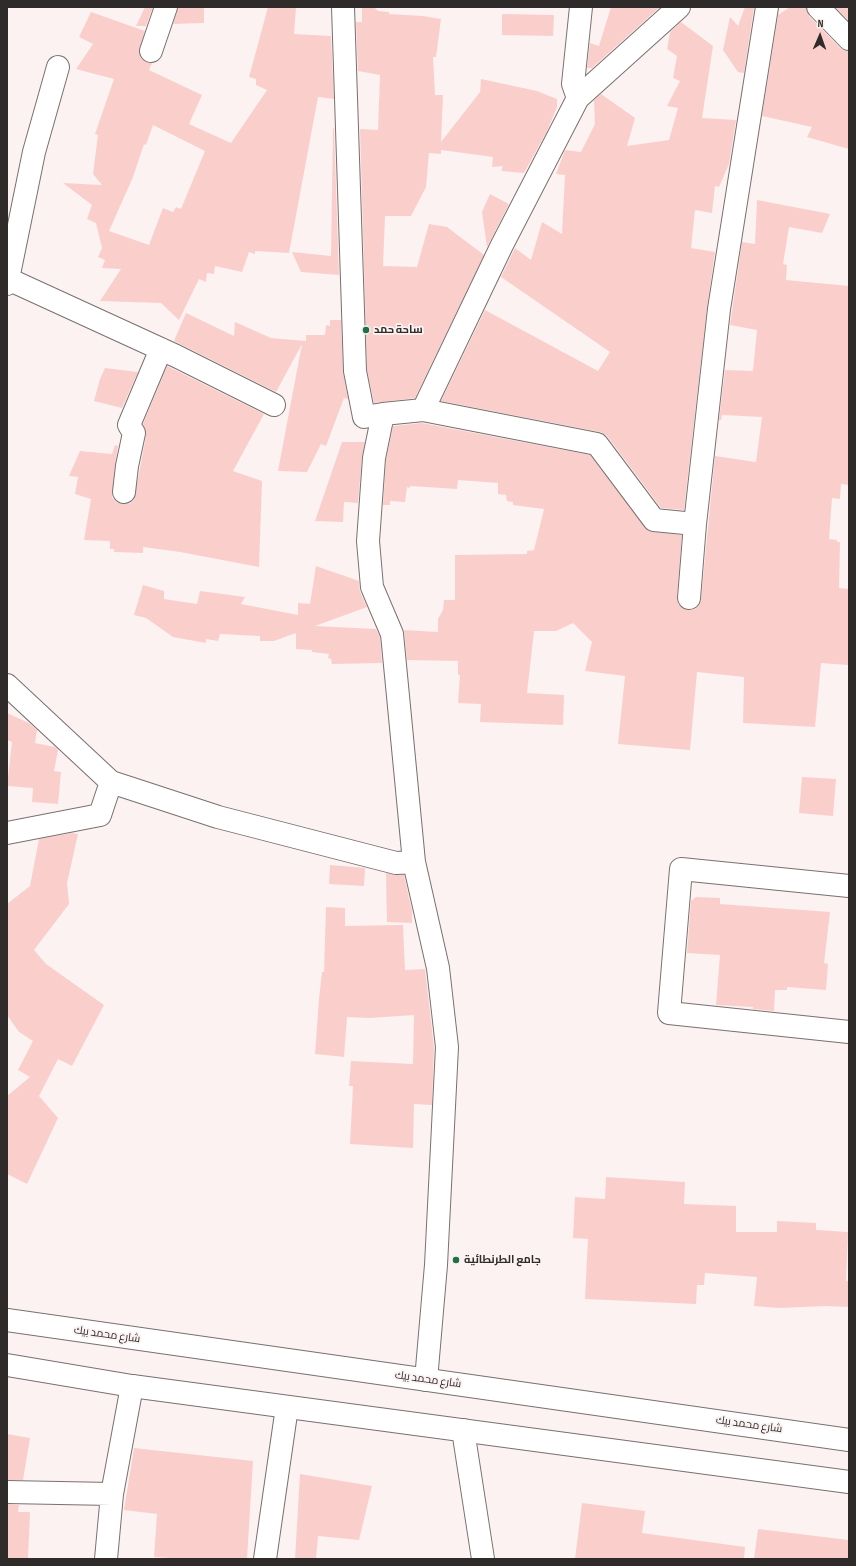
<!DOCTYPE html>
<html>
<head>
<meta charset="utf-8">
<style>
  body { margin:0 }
  #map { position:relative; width:856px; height:1566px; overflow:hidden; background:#fcf2f2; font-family:"Sofia Sans Condensed",sans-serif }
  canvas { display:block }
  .frame { position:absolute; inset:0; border:8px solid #2f2b2b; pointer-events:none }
  .north { position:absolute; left:800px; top:16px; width:40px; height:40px; -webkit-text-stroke:3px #fcf2f2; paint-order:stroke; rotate:2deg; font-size:11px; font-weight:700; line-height:16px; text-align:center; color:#2f2b2b }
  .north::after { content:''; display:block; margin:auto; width:14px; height:18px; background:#2f2b2b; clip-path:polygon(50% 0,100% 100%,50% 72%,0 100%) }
</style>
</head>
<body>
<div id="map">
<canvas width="856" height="1566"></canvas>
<div class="frame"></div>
<div class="north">N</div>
</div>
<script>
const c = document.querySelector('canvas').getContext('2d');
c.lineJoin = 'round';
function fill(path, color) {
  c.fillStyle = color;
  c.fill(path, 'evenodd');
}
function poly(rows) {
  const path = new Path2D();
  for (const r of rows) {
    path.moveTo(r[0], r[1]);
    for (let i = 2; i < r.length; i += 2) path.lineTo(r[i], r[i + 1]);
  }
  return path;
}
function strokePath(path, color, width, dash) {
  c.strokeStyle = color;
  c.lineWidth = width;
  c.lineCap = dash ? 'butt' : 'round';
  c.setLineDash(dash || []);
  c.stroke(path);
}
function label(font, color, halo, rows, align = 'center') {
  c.font = font + ' "Sofia Sans Condensed",Cairo,sans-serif';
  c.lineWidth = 3.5;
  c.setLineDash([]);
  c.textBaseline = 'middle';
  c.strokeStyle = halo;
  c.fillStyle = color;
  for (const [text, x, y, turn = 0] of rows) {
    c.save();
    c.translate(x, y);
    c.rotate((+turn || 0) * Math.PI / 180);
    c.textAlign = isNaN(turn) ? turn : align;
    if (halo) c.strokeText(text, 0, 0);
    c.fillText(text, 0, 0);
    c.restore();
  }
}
fill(poly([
  [145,7,153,7,146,26,136,26],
  [178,7,204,7,204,23,173,24],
  [268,7,296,7,294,34,331,36,334,99,318,97,289,253,255,251,255,254,249,252,242,272,215,266,214,274,207,273,206,282,199,279,179,320,161,303,100,301,121,269,102,268,105,260,98,257,102,248,96,223,87,219,92,205,63,183,102,185,93,174,98,135,95,134,114,79,76,69,93,44,79,37,91,12,145,31,139,53,142,59,152,63,149,70,202,95,189,124,231,143,267,90,256,85,256,79,249,77],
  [153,125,205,151,181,209,176,207,173,212,163,208,149,245,109,231,133,177,144,144,146,145],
  [362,7,374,7,378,11,389,12,389,14,423,16,441,19,436,57,433,57,435,95,443,95,441,142,480,92,481,79,537,91,557,99,557,107,547,131,524,173,501,171,503,166,492,167,493,157,441,150,441,154,429,153,426,187,411,216,385,216,383,266,417,267,429,224,447,227,484,255,415,398,374,403,367,370,360,129,378,130,380,75,358,71,356,22,362,22],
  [611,7,660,7,592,68,587,68,590,43,599,46],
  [745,7,754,7,744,73,738,72,723,50,730,17,738,26],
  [790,7,806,7,809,16,840,48,849,51,849,149,807,137,812,127,762,116,778,15],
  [835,7,849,7,849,21],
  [502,14,554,15,553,36,502,35],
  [681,22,713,46,702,118,736,120,729,164,719,187,715,186,712,213,695,210,691,248,715,252,707,308,684,510,661,508,607,436,600,432,441,401,485,310,598,371,610,352,501,277,515,248,531,260,542,222,562,234,565,175,556,174,565,150,581,152,595,124,594,100,601,94,635,118,627,146,669,140,678,108,667,106,680,81,673,78,677,56,667,49,670,32],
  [333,128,334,128,339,275,301,272,292,252,331,256],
  [490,194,509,204,487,247,482,212],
  [757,200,830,214,822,233,789,227,783,264,787,265,786,280,849,286,849,485,841,484,840,499,832,498,829,539,837,540,837,542,840,542,839,588,849,589,848,665,821,663,815,727,743,723,744,677,697,672,690,750,618,744,625,676,585,671,592,642,573,623,556,631,534,631,527,693,564,695,563,725,480,722,481,704,458,703,460,675,458,675,458,661,407,660,404,630,438,632,438,619,443,610,444,600,455,600,455,555,527,554,527,551,534,550,544,509,513,505,513,502,507,501,506,495,498,494,498,483,458,480,457,489,410,486,410,488,407,487,405,502,390,501,390,505,383,505,386,460,393,426,422,423,590,455,648,531,682,535,677,597,678,604,682,608,688,610,695,609,699,605,701,599,715,456,756,462,762,417,722,415,721,420,719,420,725,370,753,371,757,330,730,325,742,242,755,244],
  [186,313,234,336,235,322,271,338,306,341,306,335,325,335,326,325,330,326,330,320,341,320,343,372,348,399,344,398,326,446,321,444,307,472,278,471,302,344,276,392,174,341],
  [167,366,264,414,233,471,262,481,259,567,180,552,143,547,143,553,114,552,114,549,110,549,110,541,84,540,91,499,75,494,78,477,69,476,80,451,112,454,115,445,118,446,115,465,112,497,116,502,122,504,129,504,134,500,146,436,143,424],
  [105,368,138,372,122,408,94,401,100,379],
  [342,442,365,442,362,457,358,503,344,502,343,522,315,521],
  [316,566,359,581,360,592,367,607,315,626,376,629,380,637,382,663,332,664,331,659,328,658,329,654,312,652,312,650,296,649,296,633,274,641,260,641,260,636,220,634,218,641,206,639,206,643,173,637,146,618,134,615,143,585,164,591,164,599,197,604,200,591,245,597,241,604,298,615,298,603,310,604],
  [7,713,29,723,37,730,35,743,55,747,58,750,54,771,61,772,58,804,32,802,33,788,7,786,12,742,7,740],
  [802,777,836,779,833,816,799,813],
  [72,833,78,834,67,883,69,904,34,950,46,964,104,1005,72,1066,58,1059,39,1096,58,1118,27,1184,7,1174,7,1096,30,1077,18,1070,33,1041,19,1032,7,1015,7,904,30,886,39,839],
  [330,865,365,868,364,886,329,884],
  [386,873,404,875,412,911,412,923,387,922],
  [696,897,720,898,720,904,830,912,824,963,828,964,826,990,787,987,787,990,775,990,774,1011,753,1009,753,1007,716,1005,720,955,687,953,691,901],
  [326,907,345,908,345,926,403,925,405,970,425,969,434,1047,432,1105,414,1104,413,1148,350,1144,353,1086,349,1086,351,1061,413,1064,414,1015,370,1018,347,1017,344,1057,315,1054,319,999,322,972,324,972],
  [606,1177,685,1182,684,1204,736,1206,736,1232,777,1232,777,1221,816,1223,816,1230,848,1232,846,1281,849,1281,849,1307,826,1306,779,1308,754,1306,757,1277,705,1273,704,1285,697,1285,696,1304,585,1299,588,1239,573,1238,575,1197,605,1199],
  [7,1434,30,1438,23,1480,7,1480],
  [134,1448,253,1461,247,1559,186,1559,154,1557,157,1514,124,1510],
  [300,1474,372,1486,359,1540,318,1536,316,1559,295,1559],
  [582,1503,645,1511,642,1533,745,1547,744,1559,575,1559],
  [7,1504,19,1505,18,1512,30,1512,28,1559,7,1559,7,1511,16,1511,7,1511],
  [758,1529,849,1540,849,1559,754,1559]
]), '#facfcb');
const minor = poly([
  [343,7,355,371,364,417,383,414,374,458,368,541,372,587,392,634,414,862,438,968,447,1047,436,1265,426,1380],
  [818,7,849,39],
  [151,51,166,7],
  [578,98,573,84,581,7],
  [8,279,176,356,274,405],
  [7,284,34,152,58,67],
  [423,410,502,245,578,98,679,7],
  [383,414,423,410,597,444,654,520,695,524],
  [124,492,127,466,134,433,129,425,161,349],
  [689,598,695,524,719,309,767,7],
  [7,685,111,782,218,817,396,863,414,862],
  [7,833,100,815,111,782],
  [849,886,681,869,669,1013,849,1032],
  [463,1430,483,1559],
  [7,1492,112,1494,132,1386],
  [106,1559,112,1494],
  [265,1559,287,1407]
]);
const major = poly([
  [7,1320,849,1440],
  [7,1365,132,1386,849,1482]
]);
strokePath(minor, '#797070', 24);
strokePath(major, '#797070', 24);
strokePath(minor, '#fff', 22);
strokePath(major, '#fff', 22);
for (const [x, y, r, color] of [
  [366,330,4,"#1d7144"],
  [456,1260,4,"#1d7144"]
]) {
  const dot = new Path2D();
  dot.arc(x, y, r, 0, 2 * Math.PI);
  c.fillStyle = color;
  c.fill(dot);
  strokePath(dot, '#fcf2f2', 1.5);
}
label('bold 11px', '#2f2b2b', '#fcf2f2', [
  ["ساحة حمد",374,330],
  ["جامع الطرنطائية",464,1260]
], 'left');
label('11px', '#2f2b2b', '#fcf2f2', [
  ["شارع محمد بيك",107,1335,8],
  ["شارع محمد بيك",428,1380,8],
  ["شارع محمد بيك",749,1425,8]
]);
</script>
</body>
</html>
